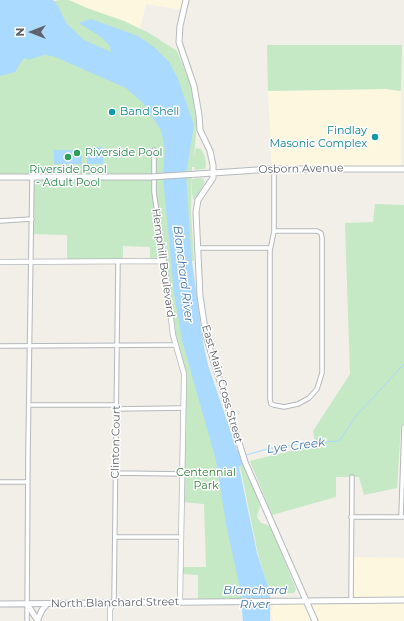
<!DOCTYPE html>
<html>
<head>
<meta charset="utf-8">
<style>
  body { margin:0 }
  #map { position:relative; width:404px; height:621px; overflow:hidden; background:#f1efe8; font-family:Montserrat,sans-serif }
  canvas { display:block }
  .north { position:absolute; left:12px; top:12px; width:40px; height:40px; -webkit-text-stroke:3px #fff; paint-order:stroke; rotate:270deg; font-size:11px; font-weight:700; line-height:16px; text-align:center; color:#5f6368 }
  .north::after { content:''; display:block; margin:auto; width:14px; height:18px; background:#5f6368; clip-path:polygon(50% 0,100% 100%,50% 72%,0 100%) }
</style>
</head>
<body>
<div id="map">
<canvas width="404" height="621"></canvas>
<div class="north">N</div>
</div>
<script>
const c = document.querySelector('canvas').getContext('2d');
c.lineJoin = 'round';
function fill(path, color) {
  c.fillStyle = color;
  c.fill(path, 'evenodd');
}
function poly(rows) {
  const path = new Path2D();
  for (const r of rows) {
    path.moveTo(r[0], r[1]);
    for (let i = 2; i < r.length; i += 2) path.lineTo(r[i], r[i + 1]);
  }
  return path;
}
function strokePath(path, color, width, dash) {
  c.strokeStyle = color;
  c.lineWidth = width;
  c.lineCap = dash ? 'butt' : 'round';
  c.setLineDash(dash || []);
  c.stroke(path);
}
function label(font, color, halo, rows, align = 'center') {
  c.font = font + ' Montserrat,sans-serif';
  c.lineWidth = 3;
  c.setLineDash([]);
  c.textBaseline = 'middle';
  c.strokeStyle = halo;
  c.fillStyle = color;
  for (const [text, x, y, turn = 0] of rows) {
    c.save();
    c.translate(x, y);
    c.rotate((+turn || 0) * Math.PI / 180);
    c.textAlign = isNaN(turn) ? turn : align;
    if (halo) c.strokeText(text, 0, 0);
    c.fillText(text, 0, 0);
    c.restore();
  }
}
fill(poly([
  [69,0,186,0,183,10,146,4,140,29,124,21,87,8],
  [386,89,401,91,401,169,272,169,268,91],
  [351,557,404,558,404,621,273,621,271,612,275,601,351,600]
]), '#fef7e0');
fill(poly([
  [60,0,69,0,87,8,124,21,149,33,177,51,191,86,197,124,194,156,196,148,201,149,205,157,206,166,205,169,194,170,195,167,192,167,191,212,194,261,182,261,251,601,198,601,198,575,181,574,181,567,206,567,204,504,182,502,184,374,175,345,164,261,150,261,150,247,123,246,123,261,67,261,67,235,32,234,32,177,0,177,0,3,27,7],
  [267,45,402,45,401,91,386,89,268,91],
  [201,178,203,179,205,182,195,200,193,199,192,192,192,179],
  [375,204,404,205,404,424,401,425,397,488,364,495,359,477,336,477,336,497,272,515,250,461,315,445,313,431,350,374,345,223,373,222],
  [243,463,260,505,257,517,261,523,268,525,271,528,296,589,294,593,270,594,258,554,240,466]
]), '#c5e8c5');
fill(poly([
  [0,0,53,0,58,6,66,23,84,40,111,52,110,46,101,37,79,23,91,19,138,36,154,47,169,62,178,79,194,125,186,174,191,254,203,342,208,365,237,450,244,449,248,459,239,467,257,553,270,593,270,621,243,621,240,588,226,524,216,460,182,340,174,293,163,177,165,150,161,130,143,103,126,88,53,56,44,55,28,60,26,58,23,59,15,72,0,76],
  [87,147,103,147,103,164,87,164],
  [54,150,82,150,82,164,54,164]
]), '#aadaff');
strokePath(poly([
  [246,455,267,449,306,443,339,441,356,416,404,364]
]), '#aadaff', 1);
const minor = poly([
  [154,150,154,192,164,261],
  [0,221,32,219],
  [274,231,317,231,321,233,322,238,322,373,317,389,309,398,298,404,284,407,274,405,271,404,270,399,270,251,274,231,274,169],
  [197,248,270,248],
  [0,346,175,345],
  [29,405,116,405],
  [116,409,183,408],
  [116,473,182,474],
  [0,482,28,482],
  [351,517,404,517],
  [401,517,404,427],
  [115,537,181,537],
  [351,600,352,477],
  [114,603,118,261],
  [27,621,28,451,32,177,34,167]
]);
const tertiary = poly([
  [0,262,164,261,173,335,184,374,180,601],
  [110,621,110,609,114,603]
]);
const secondary = poly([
  [186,0,180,26,179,42,194,86,199,115,200,130,210,151,213,165,213,178,198,200,196,212,200,296,206,336,245,462,315,621],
  [198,174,272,169,404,169],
  [0,177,150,177],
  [0,604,404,600],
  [27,604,38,621],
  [37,621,42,610,47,604]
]);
strokePath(minor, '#b5b8bc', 5.5);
strokePath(tertiary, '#b5b8bc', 6);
strokePath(secondary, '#b6babf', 7);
strokePath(minor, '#fff', 3.5);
strokePath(tertiary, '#fff', 4.5);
strokePath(secondary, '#fff', 5);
const secondaryBridge = poly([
  [150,177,198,174]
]);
strokePath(secondaryBridge, '#b6babf', 7, []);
strokePath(secondaryBridge, '#fff', 5);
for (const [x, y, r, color] of [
  [112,112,4,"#0f9aa8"],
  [375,137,4,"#0f9aa8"],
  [77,153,4,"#2e9e5b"],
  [68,157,4,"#2e9e5b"]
]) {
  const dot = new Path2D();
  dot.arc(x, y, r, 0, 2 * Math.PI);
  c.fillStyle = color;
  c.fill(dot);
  strokePath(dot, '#fff', 1.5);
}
label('11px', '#0d838f', '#fff', [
  ["Band Shell",120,112],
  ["Findlay",367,131,"right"],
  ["Masonic Complex",367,144,"right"]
], 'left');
label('11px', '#27864d', '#fff', [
  ["Riverside Pool",85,153],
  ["Riverside Pool",68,170,"center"],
  ["- Adult Pool",68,183,"center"]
], 'left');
label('11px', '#5f6368', '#fff', [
  ["Osborn Avenue",301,169,-1],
  ["Hemphill Boulevard",163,263,82],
  ["East Main Cross Street",222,384,74],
  ["Clinton Court",116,442,-89],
  ["North Blanchard Street",115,603,-1]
]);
label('11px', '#348238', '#fff', [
  ["Centennial",206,473],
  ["Park",206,486]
]);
label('italic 12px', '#4174aa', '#fff', [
  ["Blanchard River",183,274,83],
  ["Lye Creek",296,446,-7],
  ["Blanchard",255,590],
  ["River",255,604]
]);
</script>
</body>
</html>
